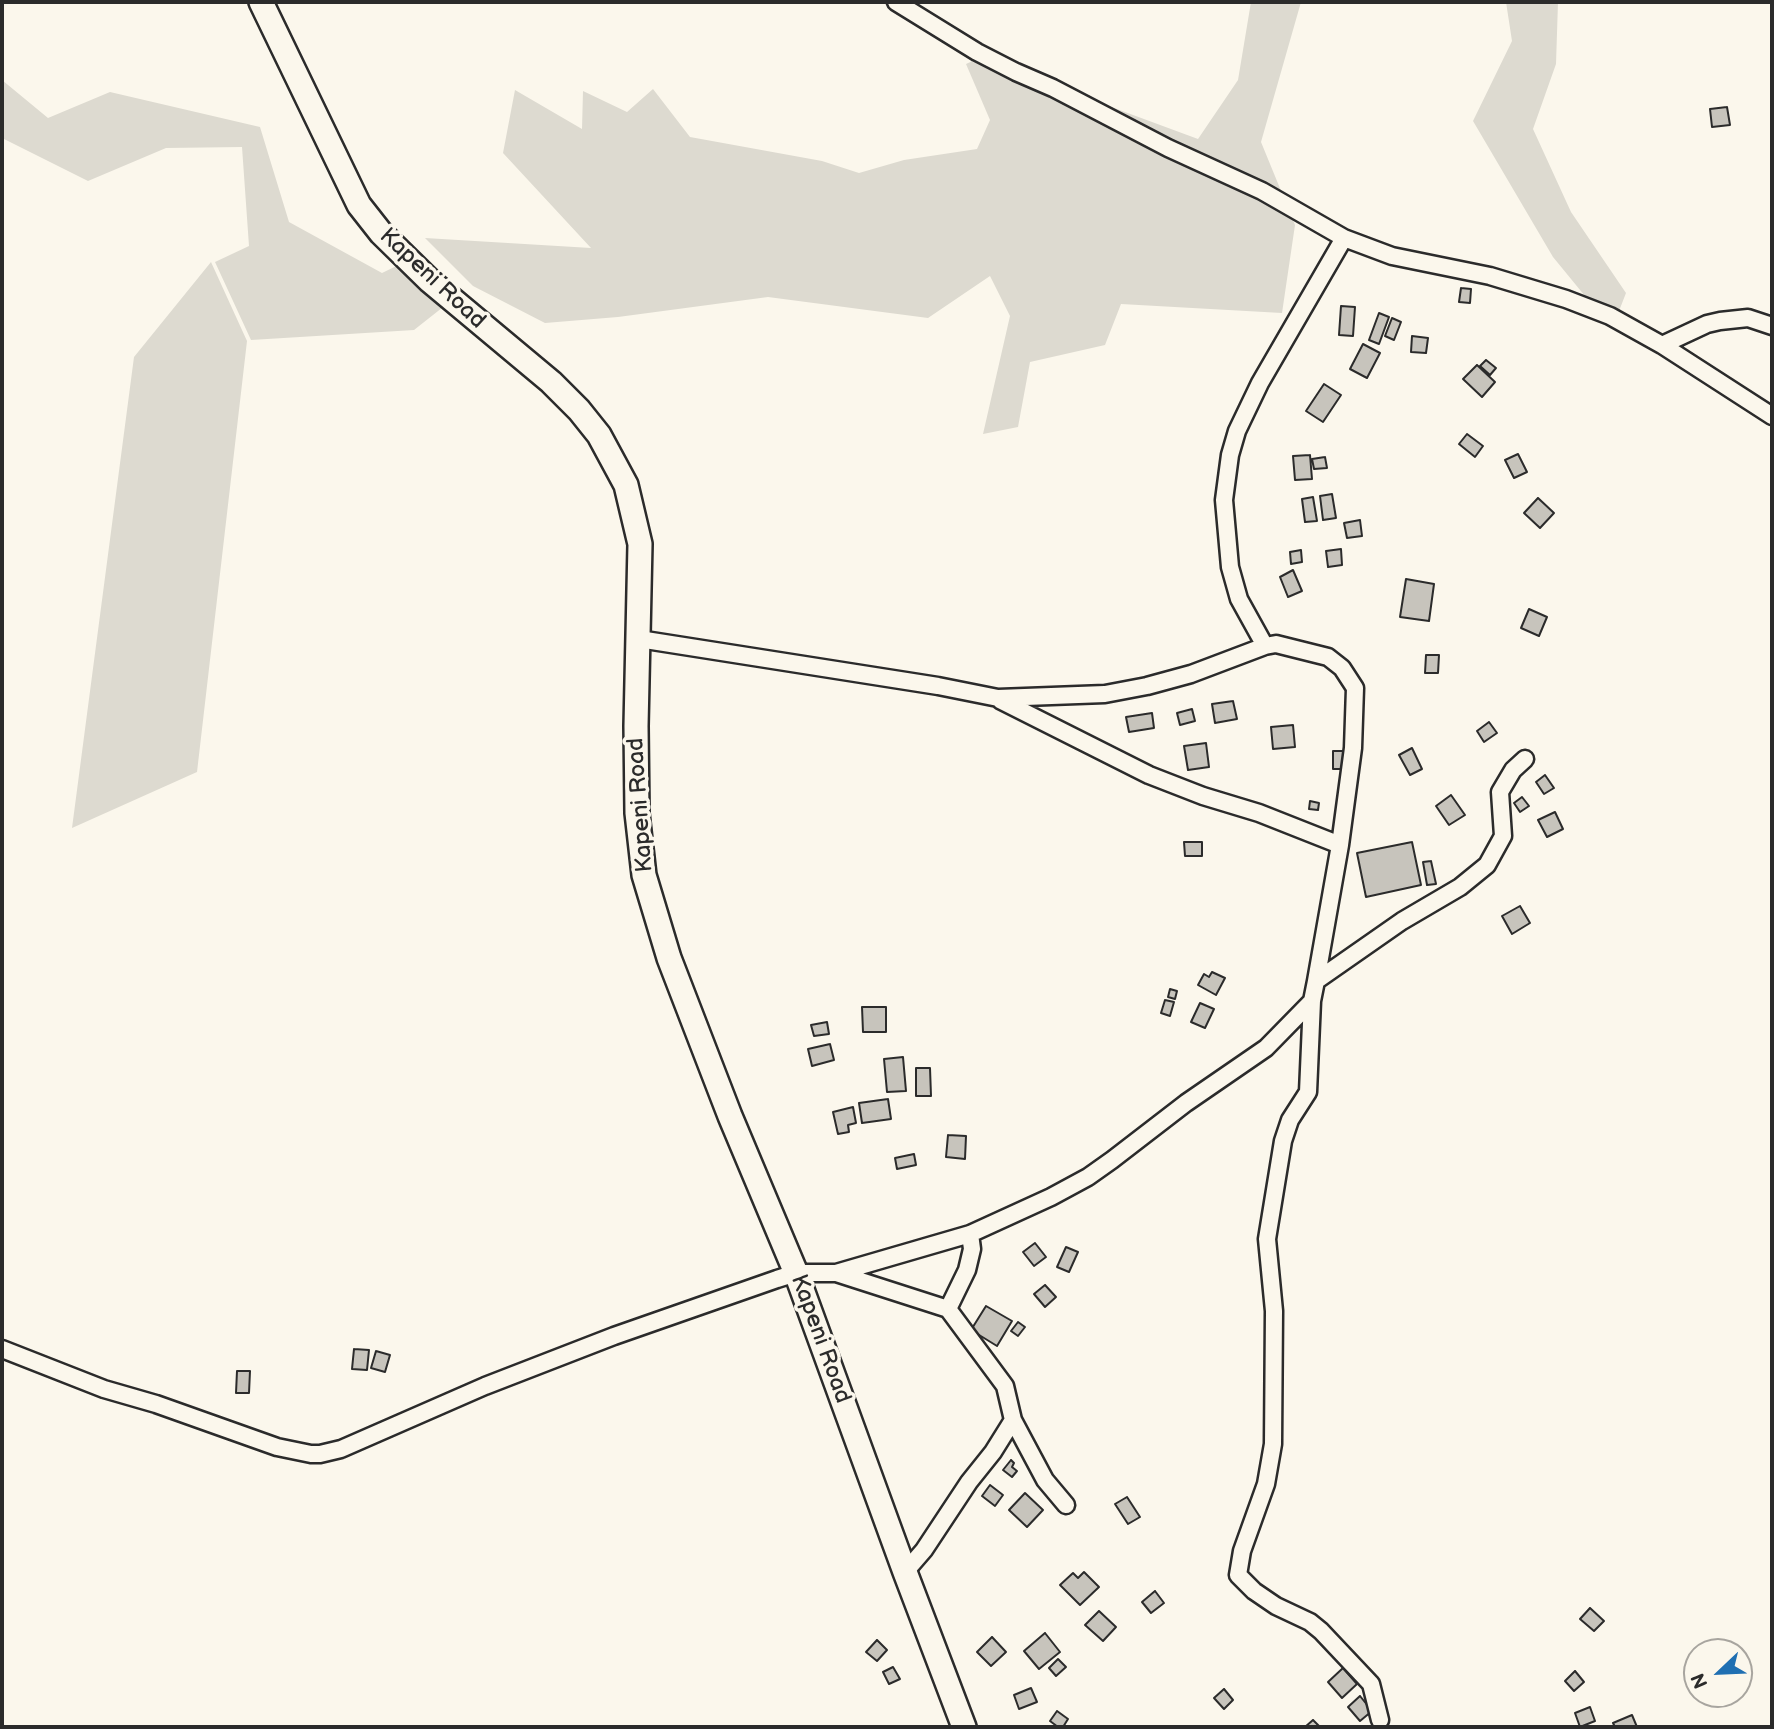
<!DOCTYPE html>
<html>
<head>
<meta charset="utf-8">
<style>
  body { margin:0 }
  #map { position:relative; width:1774px; height:1729px; overflow:hidden; background:#fbf7ec; font-family:"Balsamiq Sans",sans-serif }
  canvas { display:block }
  .frame { position:absolute; inset:0; border:4px solid #2b2b2b; pointer-events:none }
  .north { position:absolute; left:1683px; top:1638px; width:70px; height:70px; box-sizing:border-box; background:#fbf7ec; border:2px solid #a8a59f; border-radius:50%; rotate:247deg; font-size:19px; font-weight:700; line-height:28px; text-align:center; color:#2b2b2b }
  .north::after { content:''; display:block; margin:auto; width:24px; height:32px; background:#1f6fb2; clip-path:polygon(50% 0,100% 100%,50% 72%,0 100%) }
</style>
</head>
<body>
<div id="map">
<canvas width="1774" height="1729"></canvas>
<div class="frame"></div>
<div class="north">N</div>
</div>
<script>
const c = document.querySelector('canvas').getContext('2d');
c.lineJoin = 'round';
function fill(path, color) {
  c.fillStyle = color;
  c.fill(path, 'evenodd');
}
function poly(rows) {
  const path = new Path2D();
  for (const r of rows) {
    path.moveTo(r[0], r[1]);
    for (let i = 2; i < r.length; i += 2) path.lineTo(r[i], r[i + 1]);
  }
  return path;
}
function strokePath(path, color, width, dash) {
  c.strokeStyle = color;
  c.lineWidth = width;
  c.lineCap = dash ? 'butt' : 'round';
  c.setLineDash(dash || []);
  c.stroke(path);
}
function label(font, color, halo, rows, align = 'center') {
  c.font = font + ' "Balsamiq Sans",sans-serif';
  c.lineWidth = 7;
  c.setLineDash([]);
  c.textBaseline = 'middle';
  c.strokeStyle = halo;
  c.fillStyle = color;
  for (const [text, x, y, turn = 0] of rows) {
    c.save();
    c.translate(x, y);
    c.rotate((+turn || 0) * Math.PI / 180);
    c.textAlign = isNaN(turn) ? turn : align;
    if (halo) c.strokeText(text, 0, 0);
    c.fillText(text, 0, 0);
    c.restore();
  }
}
fill(poly([
  [1251,2,1301,2,1261,142,1295,225,1282,313,1121,304,1105,345,1030,362,1018,427,983,434,1010,316,990,276,928,318,768,297,618,317,545,323,473,286,425,238,591,248,503,153,515,90,582,129,583,91,627,112,653,89,690,137,822,161,859,173,904,160,977,149,990,120,966,64,979,58,1198,139,1238,80],
  [1506,2,1558,2,1556,64,1533,129,1571,212,1626,293,1612,329,1553,257,1473,121,1512,41],
  [2,80,48,118,110,92,260,127,289,222,382,273,415,257,452,300,414,330,251,340,215,262,249,246,242,147,166,148,88,181,2,138],
  [211,262,247,341,197,772,72,828,134,357]
]), '#dddad0');
const building = poly([
  [1727,107,1730,125,1712,127,1710,109,1727,107],
  [1461,288,1471,289,1470,303,1459,302,1461,288],
  [1341,306,1355,307,1353,336,1339,335,1341,306],
  [1379,313,1389,317,1379,344,1369,340,1379,313],
  [1392,318,1401,322,1394,340,1385,336,1392,318],
  [1412,336,1428,338,1426,353,1411,352,1412,336],
  [1363,344,1380,353,1367,378,1350,369,1363,344],
  [1486,360,1496,368,1490,375,1480,366,1486,360],
  [1477,365,1495,382,1482,397,1463,379,1477,365],
  [1324,384,1341,395,1323,422,1306,411,1324,384],
  [1467,434,1483,446,1475,457,1459,444,1467,434],
  [1518,454,1527,472,1514,478,1505,460,1518,454],
  [1310,455,1312,479,1295,480,1293,456,1310,455],
  [1325,457,1327,468,1314,469,1312,459,1325,457],
  [1332,494,1336,518,1323,520,1320,496,1332,494],
  [1313,497,1317,521,1305,522,1302,499,1313,497],
  [1538,498,1554,513,1540,528,1524,513,1538,498],
  [1360,520,1362,536,1347,538,1344,523,1360,520],
  [1341,549,1342,565,1328,567,1326,551,1341,549],
  [1301,550,1302,562,1291,564,1290,552,1301,550],
  [1293,570,1302,591,1288,597,1280,577,1293,570],
  [1406,579,1434,584,1429,621,1400,617,1406,579],
  [1529,609,1547,617,1539,636,1521,628,1529,609],
  [1426,655,1439,655,1438,673,1425,673,1426,655],
  [1233,701,1237,719,1215,723,1212,704,1233,701],
  [1192,709,1195,721,1180,725,1177,713,1192,709],
  [1152,713,1154,728,1129,732,1126,717,1152,713],
  [1489,722,1497,733,1484,742,1477,731,1489,722],
  [1293,725,1295,747,1273,749,1271,727,1293,725],
  [1206,743,1209,767,1188,770,1184,746,1206,743],
  [1412,748,1422,769,1410,775,1399,755,1412,748],
  [1333,751,1347,751,1348,769,1333,769,1333,751],
  [1545,775,1554,788,1544,794,1536,782,1545,775],
  [1451,795,1465,815,1449,825,1436,806,1451,795],
  [1522,797,1529,806,1520,812,1514,803,1522,797],
  [1310,801,1319,803,1318,810,1309,809,1310,801],
  [1555,812,1563,829,1547,837,1538,820,1555,812],
  [1184,842,1202,842,1202,856,1185,856,1184,842],
  [1412,842,1421,885,1366,897,1357,853,1412,842],
  [1431,861,1436,884,1427,885,1423,862,1431,861],
  [1520,906,1530,923,1512,934,1502,916,1520,906],
  [1212,972,1225,978,1216,995,1198,985,1204,974,1209,977,1212,972],
  [1170,989,1177,991,1175,999,1168,997,1170,989],
  [1165,1000,1174,1002,1170,1016,1161,1013,1165,1000],
  [1200,1003,1214,1009,1205,1028,1191,1022,1200,1003],
  [862,1007,886,1007,886,1032,863,1032,862,1007],
  [827,1022,829,1034,814,1036,811,1025,827,1022],
  [830,1044,834,1060,812,1066,808,1049,830,1044],
  [903,1057,906,1091,887,1092,884,1059,903,1057],
  [916,1068,930,1068,931,1096,916,1096,916,1068],
  [888,1099,891,1119,862,1123,859,1103,888,1099],
  [853,1107,856,1123,848,1125,849,1132,838,1134,833,1112,853,1107],
  [948,1135,966,1136,965,1159,946,1157,948,1135],
  [914,1154,916,1165,897,1169,895,1158,914,1154],
  [1035,1243,1046,1257,1034,1266,1023,1252,1035,1243],
  [1066,1247,1078,1252,1069,1272,1057,1267,1066,1247],
  [1045,1285,1056,1297,1045,1307,1034,1294,1045,1285],
  [986,1306,1012,1321,997,1346,971,1330,986,1306],
  [1018,1322,1025,1327,1018,1336,1011,1331,1018,1322],
  [354,1349,369,1350,367,1370,352,1369,354,1349],
  [376,1351,390,1355,385,1372,371,1368,376,1351],
  [237,1371,250,1371,249,1393,236,1393,237,1371],
  [1011,1460,1014,1463,1012,1467,1017,1471,1012,1477,1003,1470,1011,1460],
  [990,1485,1003,1495,995,1506,982,1496,990,1485],
  [1025,1493,1043,1510,1027,1527,1009,1510,1025,1493],
  [1127,1497,1140,1517,1128,1524,1115,1504,1127,1497],
  [1084,1572,1099,1587,1080,1605,1060,1585,1073,1573,1078,1578,1084,1572],
  [1155,1591,1164,1603,1151,1613,1142,1602,1155,1591],
  [1590,1608,1604,1621,1594,1631,1580,1619,1590,1608],
  [1099,1611,1116,1627,1103,1641,1085,1625,1099,1611],
  [1045,1633,1060,1652,1039,1669,1024,1651,1045,1633],
  [992,1637,1006,1652,991,1666,977,1652,992,1637],
  [877,1640,887,1650,877,1661,866,1652,877,1640],
  [1058,1659,1066,1667,1056,1676,1049,1668,1058,1659],
  [893,1667,900,1679,889,1684,883,1672,893,1667],
  [1343,1668,1357,1684,1342,1698,1328,1682,1343,1668],
  [1575,1671,1584,1682,1574,1691,1565,1681,1575,1671],
  [1031,1688,1037,1702,1019,1709,1014,1695,1031,1688],
  [1224,1689,1233,1700,1224,1709,1214,1698,1224,1689],
  [1360,1696,1372,1711,1360,1721,1348,1707,1360,1696],
  [1590,1707,1595,1721,1580,1727,1575,1713,1590,1707],
  [1057,1711,1068,1719,1063,1727,1058,1727,1050,1721,1057,1711],
  [1632,1715,1637,1727,1615,1727,1613,1723,1632,1715],
  [1313,1720,1320,1727,1305,1727,1313,1720]
]);
fill(building, '#c7c4bc');
strokePath(building, '#2b2b2b', 2);
const street = poly([
  [896,2,977,52,1016,72,1053,88,1168,148,1262,191,1344,238,1392,256,1490,276,1566,299,1610,316,1662,345,1772,416],
  [1662,345,1707,324,1720,321,1748,318,1772,326],
  [639,639,938,686,998,698,1105,694,1147,686,1191,674,1265,646,1239,599,1230,567,1224,500,1230,455,1237,431,1260,383,1344,238],
  [1265,646,1276,644,1328,657,1342,668,1355,688,1353,748,1340,845],
  [1000,700,1149,775,1203,796,1259,813,1340,845,1316,981],
  [1312,1001,1308,1092,1290,1120,1283,1141,1267,1239,1274,1311,1273,1444,1266,1484,1242,1551,1238,1575,1254,1591,1276,1606,1310,1622,1321,1631,1371,1684,1380,1720],
  [836,1273,948,1309,1005,1386,1013,1420,1045,1480,1066,1505],
  [948,1309,967,1270,972,1249,970,1234],
  [2,1349,104,1389,156,1404,277,1447,311,1454,320,1454,341,1449,485,1386,614,1336,777,1279,796,1273,836,1273,970,1234,1051,1197,1088,1177,1112,1160,1186,1103,1266,1048,1312,1001,1316,981,1402,921,1460,887,1487,865,1503,836,1500,792,1513,770,1525,759],
  [905,1572,924,1550,969,1482,993,1452,1013,1420]
]);
const secondary = poly([
  [261,2,359,205,381,233,430,281,551,382,579,410,599,435,626,485,640,544,636,726,637,813,644,875,669,958,730,1116,796,1273,905,1572,964,1727]
]);
strokePath(street, '#2b2b2b', 21);
strokePath(secondary, '#2b2b2b', 28);
strokePath(street, '#fbf7ec', 16);
strokePath(secondary, '#fbf7ec', 23);
label('23px', '#2b2b2b', '#fbf7ec', [
  ["Kapeni Road",432,279,43],
  ["Kapeni Road",641,805,-94],
  ["Kapeni Road",820,1339,70]
]);
</script>
</body>
</html>
